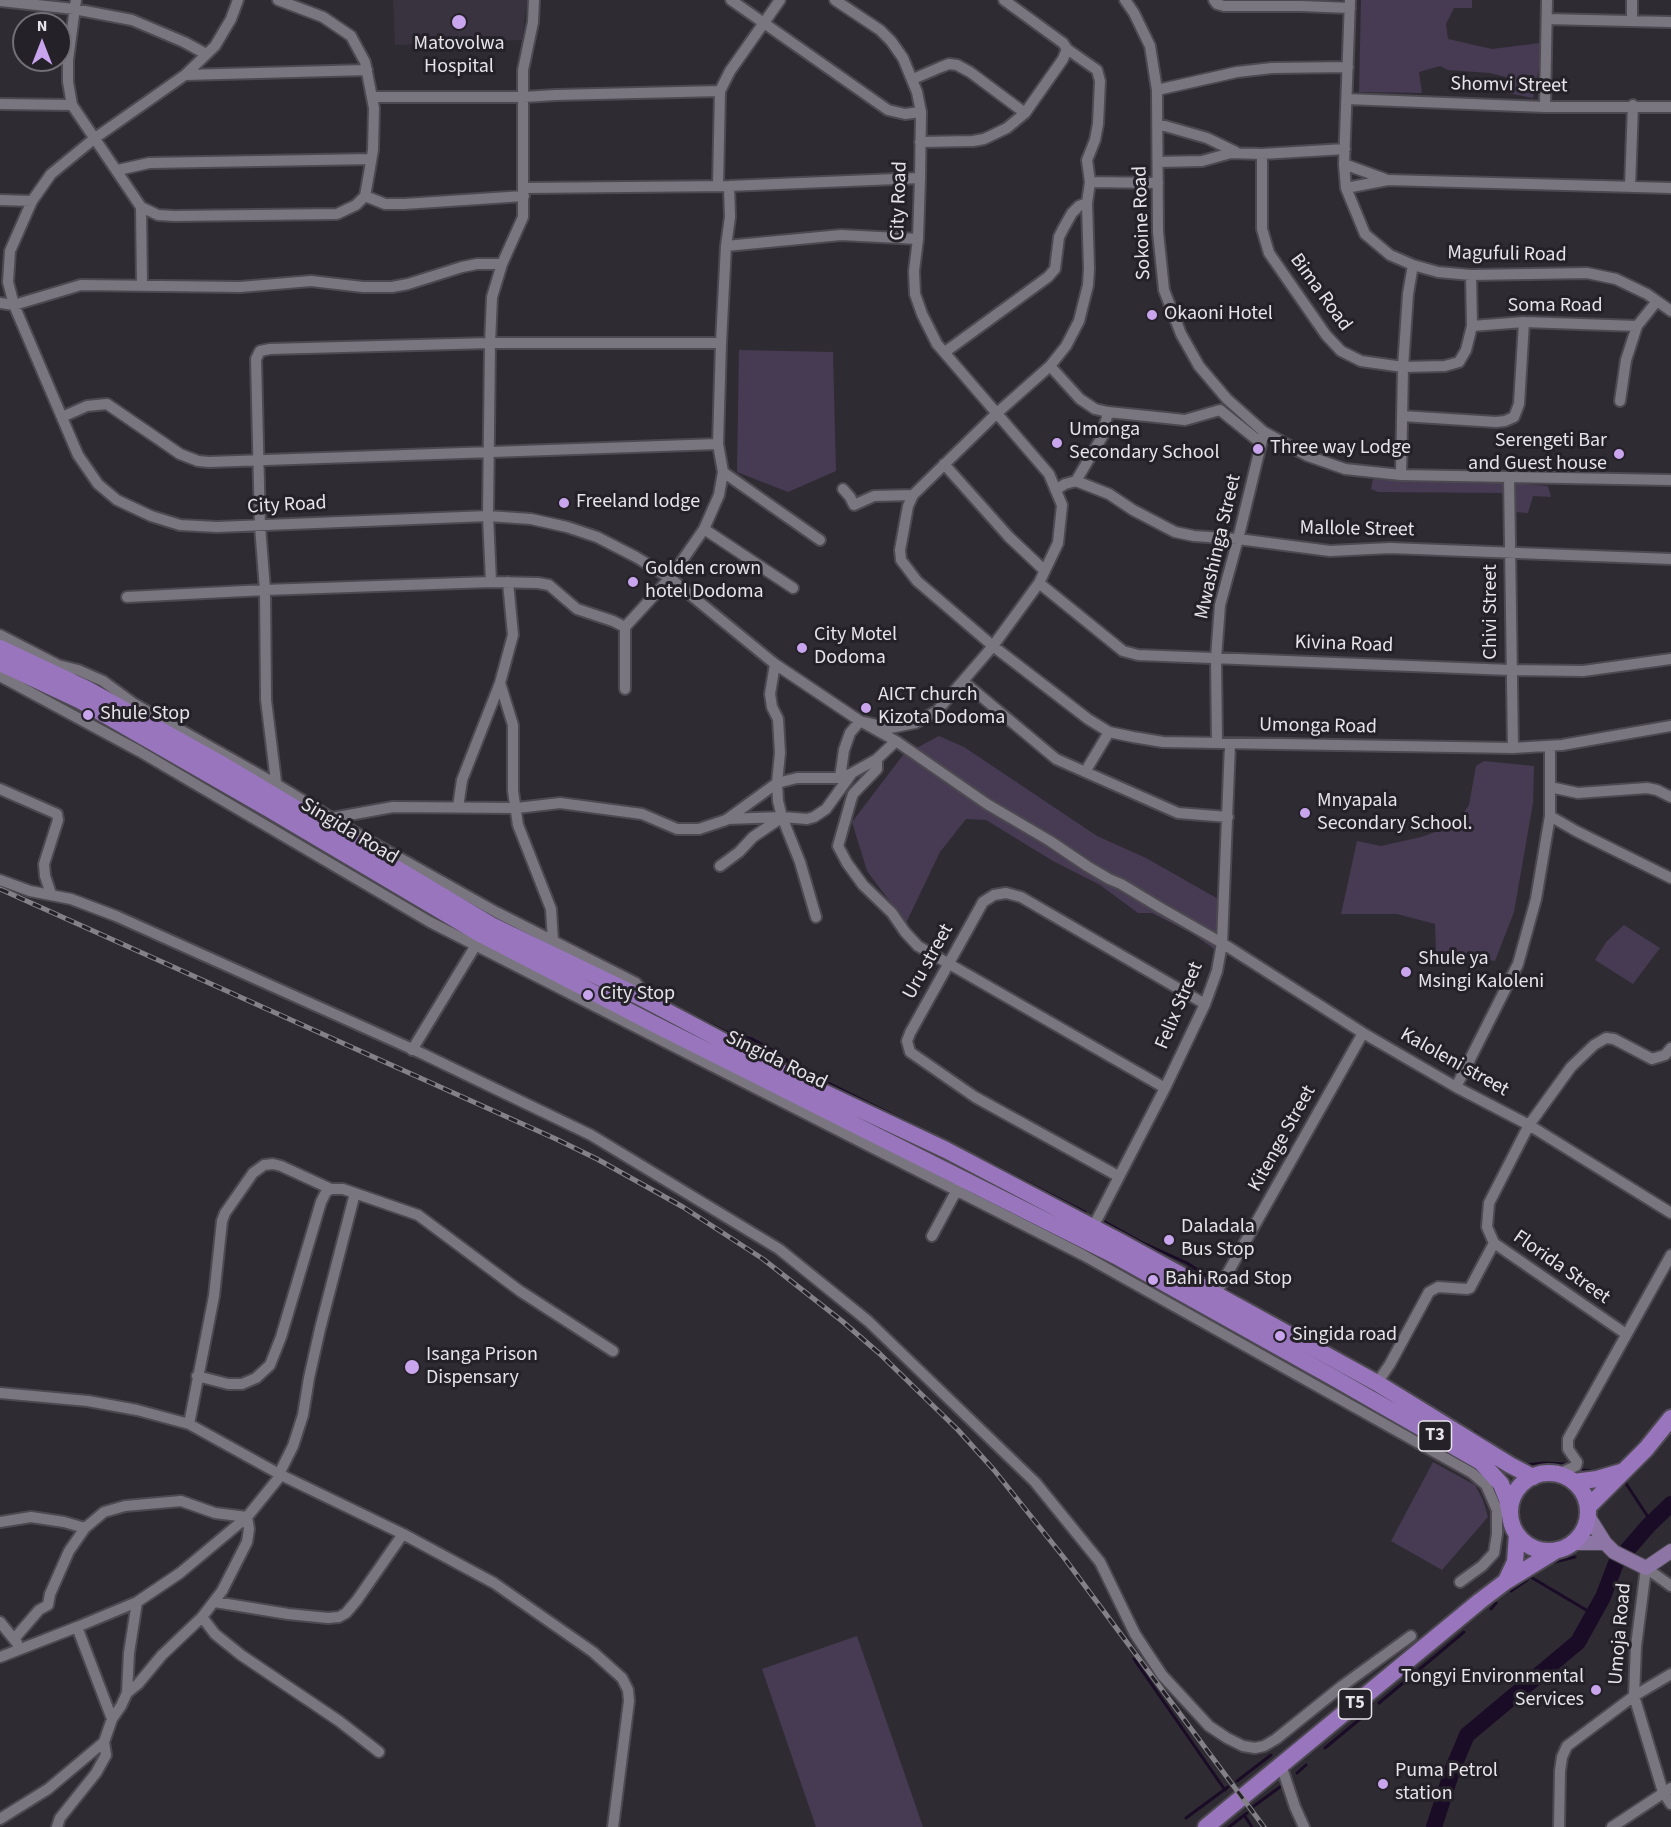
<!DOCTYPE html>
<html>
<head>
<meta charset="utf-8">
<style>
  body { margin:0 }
  #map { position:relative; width:1671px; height:1827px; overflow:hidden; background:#2f2b33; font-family:"Source Sans 3",sans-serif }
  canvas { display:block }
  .north { position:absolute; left:12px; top:12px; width:60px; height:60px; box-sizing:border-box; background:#252129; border:2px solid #726f76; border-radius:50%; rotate:0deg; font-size:16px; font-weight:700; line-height:24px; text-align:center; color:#e6e3e9 }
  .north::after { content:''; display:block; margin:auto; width:21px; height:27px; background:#c9a5ee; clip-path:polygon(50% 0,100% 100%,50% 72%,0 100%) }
</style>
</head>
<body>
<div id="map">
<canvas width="1671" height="1827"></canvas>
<div class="north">N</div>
</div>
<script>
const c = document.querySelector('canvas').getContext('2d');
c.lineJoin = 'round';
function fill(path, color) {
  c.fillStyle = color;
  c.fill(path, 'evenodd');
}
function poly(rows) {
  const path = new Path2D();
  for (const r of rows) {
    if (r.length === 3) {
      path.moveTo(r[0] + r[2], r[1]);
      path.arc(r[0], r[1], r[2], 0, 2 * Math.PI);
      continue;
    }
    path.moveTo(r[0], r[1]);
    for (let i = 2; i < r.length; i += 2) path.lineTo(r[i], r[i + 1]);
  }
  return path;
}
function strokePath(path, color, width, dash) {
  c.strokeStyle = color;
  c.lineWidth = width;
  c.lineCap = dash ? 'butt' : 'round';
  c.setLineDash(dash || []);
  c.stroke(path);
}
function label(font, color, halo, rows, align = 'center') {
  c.font = font + ' "Source Sans 3",sans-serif';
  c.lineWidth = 6;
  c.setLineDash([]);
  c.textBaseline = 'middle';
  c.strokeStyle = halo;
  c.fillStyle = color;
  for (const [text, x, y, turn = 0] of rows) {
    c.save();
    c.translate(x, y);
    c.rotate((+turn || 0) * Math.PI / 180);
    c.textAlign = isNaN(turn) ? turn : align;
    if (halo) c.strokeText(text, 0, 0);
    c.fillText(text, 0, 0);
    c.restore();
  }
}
fill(poly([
  [393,0,527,0,522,40,395,45]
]), '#393340');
fill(poly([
  [1361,0,1472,0,1472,8,1454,8,1446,24,1448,39,1492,49,1540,43,1539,68,1533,98,1503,92,1513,79,1490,73,1448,70,1440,66,1419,72,1422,93,1359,92],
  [739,350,833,352,836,471,788,492,737,472],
  [1373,479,1443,482,1505,483,1504,493,1378,492,1371,489],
  [1513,483,1548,486,1551,497,1533,496,1528,513,1513,512],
  [939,736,964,747,1097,836,1146,858,1220,900,1215,950,1193,934,1152,913,1138,913,1100,885,1053,861,986,820,966,819,940,852,906,923,867,871,852,822,903,755],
  [1484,761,1534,766,1533,803,1514,912,1495,961,1436,951,1435,924,1397,914,1341,914,1357,841,1381,846,1421,837,1455,825,1469,805,1476,766],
  [1624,925,1660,948,1633,984,1595,960,1606,942],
  [1433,1462,1475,1485,1483,1500,1488,1517,1442,1570,1391,1541],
  [857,1636,923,1827,816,1827,762,1669]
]), '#463b52');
strokePath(poly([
  [674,1006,726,1032,752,1039,776,1052,796,1067,935,1136],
  [979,1158,1085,1212],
  [1105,1222,1141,1242,1187,1263,1214,1281],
  [1227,1290,1246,1302],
  [1220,1324,1352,1400],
  [1474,1432,1493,1445],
  [1525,1465,1544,1463,1565,1464],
  [1580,1470,1599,1471],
  [1550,1511,32],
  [1625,1482,1652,1523],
  [1502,1521,1509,1540],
  [1550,1563,1575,1557],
  [1529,1576,1593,1614],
  [1511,1591,1527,1580,1529,1576],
  [1491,1609,1496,1603],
  [1134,1659,1225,1790],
  [1379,1703,1464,1632],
  [1325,1748,1360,1719],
  [1297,1773,1306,1765],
  [1237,1781,1271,1755],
  [1254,1806,1284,1784],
  [1244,1815,1252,1827],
  [1186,1818,1228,1787],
  [1229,1827,1247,1813]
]), '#1a0c26', 3);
strokePath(poly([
  [1434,1827,1453,1768,1467,1735,1578,1642,1603,1597,1616,1563,1649,1525,1671,1504]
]), '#1a0c26', 16);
const minor = poly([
  [76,0,68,60,68,82,72,105,141,207,158,215,174,216,337,214,356,205,365,196,367,185,373,150,374,108,365,62,351,36,323,17,278,0],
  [238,0,231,19,215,46,185,75,95,138,51,174,32,201,10,251,8,282,14,305,78,455,98,484,117,500,151,516,180,525,217,527,488,516,531,519,567,527,597,537,636,557,670,578,775,664,860,721,890,728,915,723,937,711,993,646,1039,583,1058,543,1062,505,1049,474,937,344,922,314,915,294,914,271,918,239,920,178,921,112,917,92,903,58,891,41,880,30,835,0],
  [731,0,888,110,905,114,921,112],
  [1125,0,1134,13,1150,46,1157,90,1158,232,1164,290,1181,334,1199,366,1227,399,1264,432,1308,456,1345,469,1401,475,1671,480],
  [1214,0,1217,4,1224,6,1301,6,1350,8],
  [1350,0,1344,164,1346,188,1365,234,1390,255,1413,265,1438,272,1471,275,1587,273,1616,279,1647,294,1671,311],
  [0,1,74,9,132,20,184,42,206,54],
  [1547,19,1671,22],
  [1632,21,1632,0],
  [1067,49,1097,70,1100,81,1098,124,1095,140,1087,160,1090,182,1087,203,1089,269,1088,285,1079,321,1066,346,1050,366,997,413,913,495,908,506,900,550,901,560,917,581,993,646,1088,719,1109,732,1133,737,1163,742,1513,748,1562,745,1671,726],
  [185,75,367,70],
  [913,79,941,67,949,64,957,65,970,72,1025,113],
  [1157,90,1237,72,1272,68,1348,67],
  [372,97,524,97,556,95,720,91],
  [1347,99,1545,107,1671,107],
  [0,104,72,105],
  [1545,107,1547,0],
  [1158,124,1207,138,1236,152],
  [920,142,973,141,984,139,1007,128,1025,113,1063,59,1067,49,1063,43,1004,0],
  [1262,154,1262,229,1269,253,1326,335,1341,351,1361,361,1403,367,1445,366,1459,362,1466,350,1472,326,1471,275],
  [1158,162,1202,161,1231,153,1262,154,1345,149],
  [1344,164,1385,179],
  [118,170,149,163,371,159],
  [1090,182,1158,183],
  [718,186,720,91,730,71,780,0],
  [1630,187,1633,105],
  [524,188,729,186,920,178],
  [1346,188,1388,180,1671,188],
  [365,196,385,204,404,204,524,196],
  [0,200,32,201],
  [141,207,142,286],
  [726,246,841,235,918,239],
  [0,303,14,305,81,285,240,287,311,281,363,287,392,287,408,284,462,267,477,264,502,264],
  [1472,326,1524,322,1637,326],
  [945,352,1048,277,1055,269,1059,237,1063,229,1072,213,1079,206,1087,203],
  [1050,366,1080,399,1095,409,1108,412,1185,420,1220,410,1261,443],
  [1620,401,1626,360,1637,326,1657,301],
  [1402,416,1496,422,1505,421,1514,417,1519,404,1524,322],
  [62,417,87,406,107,404,180,454,198,461,209,462,718,444],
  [944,464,1009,537,1044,570],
  [723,472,820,540],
  [1401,475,1403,367,1408,294,1413,265],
  [1509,477,1513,748],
  [1076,481,1102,437,1108,412],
  [843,489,850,497,854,505,874,496,913,495],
  [1057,489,1065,484,1076,481,1109,494,1133,510,1175,532,1194,536,1238,539,1330,551,1390,548,1671,559],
  [704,529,793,588],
  [491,582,488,516,490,343,492,297,502,264,523,217,523,70,533,22,534,0],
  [508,582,513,635,500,683,513,725,513,791,518,825,551,909,553,941],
  [1039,583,1123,651,1138,655,1510,670,1583,671,1671,659],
  [127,597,265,590,491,582,538,583,549,585,577,609,613,621,625,627],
  [0,635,58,665,78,670,103,681,133,703,276,784,366,839,496,912,636,983,640,988,638,996],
  [775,664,770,694,772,707,778,719,780,753,777,783,778,801,782,817,800,862,816,917],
  [0,676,139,751,430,922,1083,1255,1472,1473,1486,1485,1497,1510,1497,1534,1494,1553,1482,1566,1460,1582],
  [964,682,1056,759,1178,813,1228,817],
  [625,689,625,627,670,578,704,529,719,495,723,472,718,444,721,343,726,246,730,217,729,186],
  [1217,743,1216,658,1220,605,1238,539,1264,432],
  [877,759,877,769,853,794,851,800,838,846,847,863,863,885,892,913,905,932,918,946,1165,1088],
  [1085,772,1109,732],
  [840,778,844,750,850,733,860,721,896,741,987,804,1050,841,1087,866,1109,879,1121,884,1159,907,1222,943,1363,1033,1456,1087,1529,1125,1671,1213],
  [1550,787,1578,793,1647,788,1657,790,1671,797],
  [0,789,57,814,58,820,44,864,45,876,51,894],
  [275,800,277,790,266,700,265,590,260,526,256,359,260,351,270,349,490,343,721,343],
  [458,807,462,780,500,683],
  [1550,816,1576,831,1671,878],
  [332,818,393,807,517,808,560,803,642,814,677,829,699,829,726,820,777,783,797,778,840,778,852,773],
  [727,819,782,817,807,819,814,817,826,809,852,773,877,759,896,741],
  [720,866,739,852,753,837,781,818],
  [0,880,30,891,71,899,116,916,421,1053,591,1135,779,1249,868,1321,1035,1482,1100,1562,1135,1634,1162,1675,1209,1726,1227,1738,1243,1746,1255,1748,1264,1746,1276,1739,1342,1686,1411,1636],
  [412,1050,479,940],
  [1456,1087,1518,964,1536,899,1550,816,1550,746],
  [1118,1176,975,1097,910,1052,907,1041,910,1033,983,902,994,895,1006,893,1021,897,1205,1004],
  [1093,1227,1165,1088,1205,1004,1217,971,1222,943,1230,744],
  [932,1236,960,1184],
  [1213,1299,1363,1033],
  [1626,1334,1494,1243,1487,1227,1489,1203,1529,1125,1571,1067,1594,1045,1606,1038,1614,1039,1652,1059,1665,1055,1671,1048],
  [197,1376,228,1384,242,1384,256,1378,270,1365,281,1337,321,1202,326,1192,331,1189,343,1189,418,1215,520,1291,613,1351],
  [1377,1383,1390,1364,1429,1292,1438,1287,1467,1289,1470,1288,1494,1243],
  [0,1393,88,1401,137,1410,189,1424,281,1475,403,1534,494,1583,593,1652,622,1678,628,1690,629,1701,613,1827],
  [189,1424,214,1296,222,1221,225,1213,253,1173,264,1165,273,1164,281,1166,331,1189],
  [279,1474,293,1446,303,1415,309,1378,320,1329,355,1193],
  [1558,1474,1576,1466,1577,1462,1568,1449,1568,1439,1671,1255],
  [0,1522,31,1517,64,1522,85,1528],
  [1671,1586,1646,1568,1636,1646,1634,1696,1663,1792,1671,1804],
  [215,1602,288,1614,328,1618,339,1617,346,1613,357,1600,403,1534],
  [202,1617,215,1634,241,1655,339,1721,379,1752],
  [0,1622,17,1643],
  [77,1627,112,1719],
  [14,1639,39,1610,48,1605,50,1594,69,1551,85,1528,104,1512,125,1506,181,1501,215,1513,247,1517,249,1529,247,1542,222,1591,202,1617,162,1655,138,1684,127,1693],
  [0,1657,77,1627,137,1602,180,1573,247,1517,281,1475],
  [1281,1765,1295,1807,1304,1827],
  [0,1819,48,1789,104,1742,112,1719,121,1706,127,1693,129,1653,137,1602],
  [57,1827,60,1818,96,1773,106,1755,104,1742],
  [1559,1827,1560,1771,1562,1757,1567,1746,1634,1696,1671,1674],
  [1612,1827,1671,1788]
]);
const major = poly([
  [1588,1516,1605,1543,1614,1552,1646,1568,1671,1551],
  [1572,1543,1605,1543]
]);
const highway = poly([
  [0,648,87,689,225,766,493,926,638,996,789,1076,946,1150,1121,1242,1377,1383,1510,1465,1533,1477],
  [0,663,81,701,269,809,482,935,654,1024,1116,1256,1336,1379,1481,1462,1501,1484,1507,1499,1510,1515],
  [1549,1512,39],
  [1574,1482,1597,1479,1621,1472],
  [1588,1507,1646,1449,1671,1418],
  [1506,1581,1515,1562,1517,1534],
  [1206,1827,1480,1601,1505,1582,1557,1550]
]);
strokePath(minor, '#4d4951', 14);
strokePath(major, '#4d4951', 16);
strokePath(highway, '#4d4951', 20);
strokePath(minor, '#7a767f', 10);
strokePath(major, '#8d75a5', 14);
strokePath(highway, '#9975be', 16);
const rail = poly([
  [0,889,556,1139,597,1159,683,1207,763,1259,842,1321,880,1354,958,1430,994,1470,1065,1559,1264,1827]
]);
strokePath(rail, '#848188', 5);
strokePath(rail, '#252129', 3, [9]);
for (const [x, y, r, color] of [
  [459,22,8,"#c9a5ee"],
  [1152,315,6,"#c9a5ee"],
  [1057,443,6,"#c9a5ee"],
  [1258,449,6,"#c9a5ee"],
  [1619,454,6,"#c9a5ee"],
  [564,503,6,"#c9a5ee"],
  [633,582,6,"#c9a5ee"],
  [802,648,6,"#c9a5ee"],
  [866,708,6,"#c9a5ee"],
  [88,715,6,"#c9a5ee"],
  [1305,813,6,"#c9a5ee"],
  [1406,972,6,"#c9a5ee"],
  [588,995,6,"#c9a5ee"],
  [1169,1240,6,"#c9a5ee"],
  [1153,1280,6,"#c9a5ee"],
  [1280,1336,6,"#c9a5ee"],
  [412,1367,8,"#c9a5ee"],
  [1596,1690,6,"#c9a5ee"],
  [1383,1784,6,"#c9a5ee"]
]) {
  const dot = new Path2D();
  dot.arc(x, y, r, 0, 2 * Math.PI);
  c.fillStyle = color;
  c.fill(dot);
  strokePath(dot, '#252129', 2);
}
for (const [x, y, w] of [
  [1435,1436,33],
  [1355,1704,33]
]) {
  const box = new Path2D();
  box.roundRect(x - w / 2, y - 15, w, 30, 4.5);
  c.fillStyle = '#252129';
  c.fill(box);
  strokePath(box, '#e6e3e9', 1.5);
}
label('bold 18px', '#e6e3e9', null, [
  ["T3",1435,1436],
  ["T5",1355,1704]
]);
label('20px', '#e6e3e9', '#252129', [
  ["Matovolwa",459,45,"center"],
  ["Hospital",459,68,"center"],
  ["Okaoni Hotel",1164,315],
  ["Umonga",1069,431],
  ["Secondary School",1069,454],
  ["Serengeti Bar",1607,442,"right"],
  ["and Guest house",1607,465,"right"],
  ["Three way Lodge",1270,449],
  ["Freeland lodge",576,503],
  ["Golden crown",645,570],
  ["hotel Dodoma",645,593],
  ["City Motel",814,636],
  ["Dodoma",814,659],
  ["AICT church",878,696],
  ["Kizota Dodoma",878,719],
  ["Shule Stop",100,715],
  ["Mnyapala",1317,802],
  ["Secondary School.",1317,825],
  ["Shule ya",1418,960],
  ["Msingi Kaloleni",1418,983],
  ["City Stop",600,995],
  ["Daladala",1181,1228],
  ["Bus Stop",1181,1251],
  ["Bahi Road Stop",1165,1280],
  ["Singida road",1292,1336],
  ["Isanga Prison",426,1356],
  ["Dispensary",426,1379],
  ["Tongyi Environmental",1584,1678,"right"],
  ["Services",1584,1701,"right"],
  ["Puma Petrol",1395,1772],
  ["station",1395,1795]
], 'left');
label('20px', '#e6e3e9', '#252129', [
  ["Shomvi Street",1509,86,1],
  ["City Road",900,201,-88],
  ["Sokoine Road",1143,223,-92],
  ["Magufuli Road",1507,255,1],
  ["Bima Road",1320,293,54],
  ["Soma Road",1555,307],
  ["City Road",287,506,-3],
  ["Mallole Street",1357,530,1],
  ["Mwashinga Street",1219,547,-77],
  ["Chivi Street",1492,612,-90],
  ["Kivina Road",1344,645,2],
  ["Umonga Road",1318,727,1],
  ["Singida Road",349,832,31],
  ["Uru street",929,962,-61],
  ["Felix Street",1180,1006,-67],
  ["Singida Road",776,1061,26],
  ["Kaloleni street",1454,1063,29],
  ["Kitenge Street",1283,1139,-61],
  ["Florida Street",1561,1268,35],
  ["Umoja Road",1621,1634,-85]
]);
</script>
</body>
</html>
